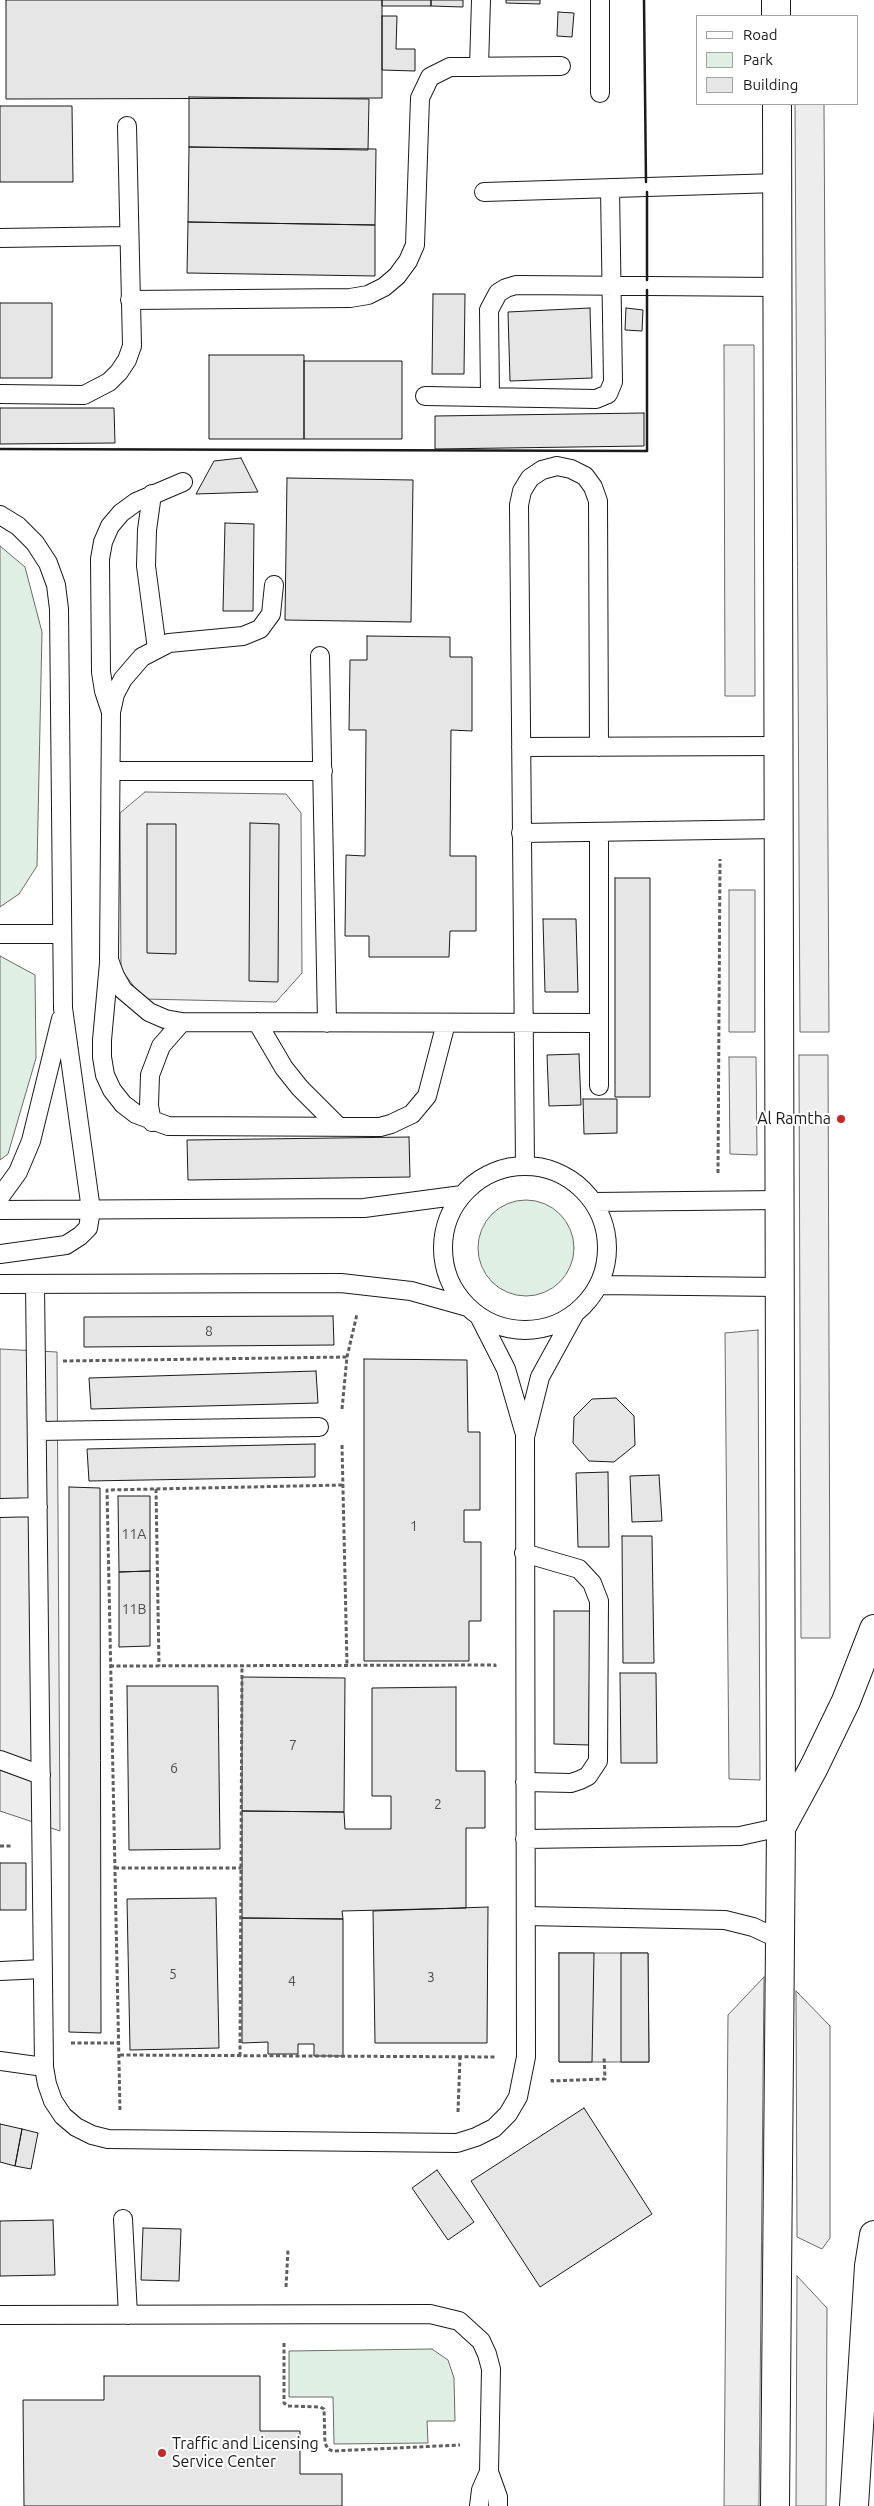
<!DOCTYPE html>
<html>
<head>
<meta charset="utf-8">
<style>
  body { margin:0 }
  #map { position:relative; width:874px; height:2506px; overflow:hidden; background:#fff; font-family:Ubuntu,sans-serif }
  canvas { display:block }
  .legend { position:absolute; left:696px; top:15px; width:162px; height:90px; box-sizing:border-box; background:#fff; border:1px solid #a3a3a3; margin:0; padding:6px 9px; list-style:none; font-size:15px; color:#1a1a1a }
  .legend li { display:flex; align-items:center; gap:10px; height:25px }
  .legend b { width:25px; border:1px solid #a3a3a3 }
</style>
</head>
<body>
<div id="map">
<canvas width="874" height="2506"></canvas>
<ul class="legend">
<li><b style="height:6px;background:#fff"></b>Road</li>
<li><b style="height:14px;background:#e0efe3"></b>Park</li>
<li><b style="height:14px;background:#e6e6e6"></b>Building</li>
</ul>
</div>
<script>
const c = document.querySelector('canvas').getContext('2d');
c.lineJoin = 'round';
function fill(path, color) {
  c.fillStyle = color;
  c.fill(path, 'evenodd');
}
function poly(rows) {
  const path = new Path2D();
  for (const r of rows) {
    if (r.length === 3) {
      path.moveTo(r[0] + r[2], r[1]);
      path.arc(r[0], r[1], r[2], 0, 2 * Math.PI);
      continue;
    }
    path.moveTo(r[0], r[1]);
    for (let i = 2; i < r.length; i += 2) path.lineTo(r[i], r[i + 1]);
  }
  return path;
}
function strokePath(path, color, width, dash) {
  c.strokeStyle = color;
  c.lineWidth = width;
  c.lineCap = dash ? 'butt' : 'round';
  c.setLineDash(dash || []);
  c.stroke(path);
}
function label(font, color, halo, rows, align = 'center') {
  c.font = font + ' Ubuntu,sans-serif';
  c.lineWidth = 4;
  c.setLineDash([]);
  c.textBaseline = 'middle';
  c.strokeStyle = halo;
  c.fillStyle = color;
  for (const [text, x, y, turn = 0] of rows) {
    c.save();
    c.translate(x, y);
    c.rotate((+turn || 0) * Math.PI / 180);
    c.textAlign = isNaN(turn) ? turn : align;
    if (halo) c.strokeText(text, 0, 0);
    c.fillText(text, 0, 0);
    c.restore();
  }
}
const green = poly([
  [0,546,25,567,42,632,37,866,19,894,0,907,0,546],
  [0,956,35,975,36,1058,8,1154,0,1160,0,956],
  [526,1248,48],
  [432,2349,448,2360,454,2378,455,2421,427,2421,428,2443,334,2444,333,2397,289,2397,289,2351,432,2349]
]);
fill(green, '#e0efe3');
strokePath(green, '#6a6a6a', 1);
const parking = poly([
  [795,104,824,104,829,1032,800,1032,795,104],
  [724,345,754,345,755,696,725,696,724,345],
  [145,792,286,794,301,813,302,973,276,1002,143,999,121,969,120,813,145,792],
  [729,890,755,890,755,1032,729,1032,729,890],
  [799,1055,828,1055,830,1638,801,1638,799,1055],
  [729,1057,756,1057,757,1155,730,1154,729,1057],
  [758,1330,760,1780,729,1779,725,1333,758,1330],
  [0,1349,57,1352,60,1831,0,1811,0,1349],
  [559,1953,648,1953,649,2062,559,2062,559,1953],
  [764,1977,759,2506,724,2506,728,2015,764,1977],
  [796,1991,830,2026,830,2238,822,2249,797,2237,796,1991],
  [797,2276,827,2308,826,2506,796,2506,797,2276]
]);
fill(parking, '#ededed');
strokePath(parking, '#6a6a6a', 1);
const building = poly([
  [6,0,382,0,382,98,6,99,6,0],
  [382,0,431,0,431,6,382,6,382,0],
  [431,0,463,0,463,7,431,6,431,0],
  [506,0,540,0,540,4,506,3,506,0],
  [558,12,574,13,572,37,557,36,558,12],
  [382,16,397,16,396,49,415,49,415,71,382,70,382,16],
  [189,97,369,99,368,150,189,147,189,97],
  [0,106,72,106,73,182,0,182,0,106],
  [189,147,376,149,375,225,188,222,189,147],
  [188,222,375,225,375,276,187,273,188,222],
  [433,294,465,294,464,374,432,374,433,294],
  [0,303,52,303,52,378,0,378,0,303],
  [590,308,592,378,510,381,508,312,590,308],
  [626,308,643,310,642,331,625,330,626,308],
  [209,355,304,355,304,439,209,439,209,355],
  [304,361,402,361,402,439,304,439,304,361],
  [0,408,114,408,115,443,0,444,0,408],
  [644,413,644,446,435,449,435,416,644,413],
  [241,458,258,492,196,494,214,461,241,458],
  [287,478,413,480,411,622,285,620,287,478],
  [225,523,254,524,253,611,223,611,225,523],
  [367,636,450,637,450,657,472,657,472,731,451,730,450,856,476,856,476,931,450,931,449,957,369,957,369,936,345,936,346,855,365,856,366,730,349,730,350,660,367,660,367,636],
  [250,823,279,824,278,982,249,981,250,823],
  [147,824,176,824,176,954,147,953,147,824],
  [615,878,650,878,650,1097,615,1097,615,878],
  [543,919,576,919,578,992,545,992,543,919],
  [579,1054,581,1105,549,1106,547,1055,579,1054],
  [583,1099,617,1099,617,1133,584,1134,583,1099],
  [409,1137,410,1177,188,1180,187,1140,409,1137],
  [333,1316,334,1345,84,1347,84,1317,333,1316],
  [364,1359,467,1360,468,1432,480,1432,480,1510,464,1510,464,1542,481,1542,481,1621,469,1621,469,1661,364,1661,364,1359],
  [316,1371,318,1403,91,1409,89,1378,316,1371],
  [616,1398,634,1416,635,1445,614,1462,589,1461,573,1443,574,1417,592,1399,616,1398],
  [315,1444,315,1477,89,1481,87,1449,315,1444],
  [608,1472,609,1547,578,1547,576,1473,608,1472],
  [659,1475,662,1521,632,1522,630,1476,659,1475],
  [69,1487,100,1488,101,2033,69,2032,69,1487],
  [118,1496,150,1496,150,1571,119,1572,118,1496],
  [622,1536,652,1536,654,1663,623,1663,622,1536],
  [150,1571,150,1646,119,1647,119,1572,150,1571],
  [554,1611,590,1611,589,1745,554,1744,554,1611],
  [620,1673,656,1673,657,1763,621,1763,620,1673],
  [242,1677,345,1678,344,1812,242,1811,242,1677],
  [127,1686,218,1686,220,1849,129,1850,127,1686],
  [456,1687,456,1771,485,1771,485,1828,466,1828,466,1908,342,1911,343,1919,242,1918,242,1811,344,1812,345,1829,391,1829,391,1796,372,1796,372,1688,456,1687],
  [0,1863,26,1863,26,1910,0,1910,0,1863],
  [216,1898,219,2048,130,2050,127,1899,216,1898],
  [488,1907,487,2043,375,2043,373,1911,488,1907],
  [242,1918,343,1919,343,2056,314,2056,314,2044,298,2044,298,2054,268,2054,268,2042,242,2043,242,1918],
  [559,1953,594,1953,592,2062,559,2062,559,1953],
  [621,1953,648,1953,649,2062,621,2062,621,1953],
  [584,2108,652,2214,540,2287,471,2181,584,2108],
  [0,2124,22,2129,15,2166,0,2162,0,2124],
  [22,2129,38,2133,31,2169,15,2166,22,2129],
  [437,2170,474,2222,448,2240,412,2188,437,2170],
  [53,2220,55,2275,0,2276,0,2221,53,2220],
  [143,2228,181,2229,179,2281,141,2280,143,2228],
  [104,2376,260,2376,260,2431,300,2431,300,2474,342,2474,342,2506,24,2506,23,2400,104,2400,104,2376]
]);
fill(building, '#e6e6e6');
strokePath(building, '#1a1a1a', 1);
const lane = poly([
  [600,0,600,93],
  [479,67,481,0],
  [484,192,777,183],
  [0,238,129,236],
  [130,300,350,298,368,295,384,287,397,276,408,261,415,245,420,98,430,77,450,67,561,66],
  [0,394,84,395,109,382,119,372,127,360,132,346,127,126],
  [425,396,596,399,608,394,613,382,610,188],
  [490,397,489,310,498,293,506,288,516,285,778,287],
  [152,494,147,530,146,566,157,649],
  [0,515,18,526,35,543,48,563,56,585,59,609,63,1008,91,1210,88,1228,80,1236,66,1245,0,1254],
  [274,585,271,614,260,629,243,636,169,643,142,657,123,679,115,694,111,712,109,960,115,976,123,990,149,1012,165,1019,182,1022,599,1023],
  [320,656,327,1023],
  [111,712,104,691,101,672,100,559,103,542,110,526,121,513,136,502,183,482],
  [521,747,777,746],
  [111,771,323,771],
  [599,832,599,1086],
  [521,833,779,829],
  [0,934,62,934],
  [109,963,102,1040,102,1057,105,1075,112,1090,123,1104,136,1114,168,1126,380,1127,391,1124,412,1114,427,1096,446,1023],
  [257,1022,284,1068,300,1088,338,1126],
  [152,1122,149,1106,150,1075,161,1046,182,1022],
  [525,1165,519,505,522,491,530,478,542,470,557,466,571,469,585,476,593,487,598,501,599,747],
  [525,1248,82],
  [0,1197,18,1172,31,1141,61,1019],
  [594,1202,778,1200],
  [0,1210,364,1208,462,1195],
  [0,1284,341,1283,411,1291,468,1307],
  [35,1284,44,2067,47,2084,53,2101,63,2116,76,2127,92,2135,108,2139,457,2143,476,2137,494,2128,508,2114,518,2097,526,2057,525,1437,540,1377,574,1315],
  [599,1285,778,1287],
  [479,1316,506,1369,524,1431],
  [37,1431,319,1427],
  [0,1508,38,1507],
  [524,1553,579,1569,592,1583,599,1601,598,1761,588,1776,580,1780,571,1783,525,1782],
  [0,1760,41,1775],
  [525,1839,740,1836,781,1827],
  [526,1916,725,1920,753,1927,779,1939],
  [0,1971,43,1969],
  [0,2061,44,2067],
  [123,2219,128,2315],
  [0,2315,430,2314,459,2321,481,2341,487,2354,491,2369,489,2472,498,2497,498,2506],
  [479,2506,481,2490,489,2472]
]);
const secondary = poly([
  [776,0,776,16],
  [782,1826,814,1767,846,1701,874,1629],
  [775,2506,781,1827,777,104],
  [854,2506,869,2266,874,2235]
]);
strokePath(lane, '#1a1a1a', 20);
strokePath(secondary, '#1a1a1a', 30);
strokePath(poly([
  [718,1173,720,859],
  [63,1361,347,1357],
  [342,1409,347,1357,357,1314],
  [342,1445,347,1665],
  [156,1489,159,1666],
  [110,1666,495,1665,495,1667],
  [0,1846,13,1846],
  [115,1868,241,1868],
  [71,2043,120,2043],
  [120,2055,497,2057],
  [240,2056,242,1665],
  [552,2079,552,2081,605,2079,604,2056],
  [120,2110,107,1490,343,1485],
  [458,2112,460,2057],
  [286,2287,288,2250],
  [284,2343,284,2403,288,2406,320,2407,324,2409,325,2443,328,2449,333,2451,460,2445]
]), '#5f5f5f', 3, [4, 2.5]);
strokePath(lane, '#fff', 18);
strokePath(secondary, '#fff', 28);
strokePath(poly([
  [644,0,646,182],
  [647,192,647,280],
  [0,449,647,451,647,290]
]), '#1a1a1a', 2.5);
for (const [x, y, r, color] of [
  [841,1119,5,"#c62828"],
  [162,2453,5,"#c62828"]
]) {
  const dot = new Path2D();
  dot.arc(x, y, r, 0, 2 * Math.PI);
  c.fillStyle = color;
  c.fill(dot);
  strokePath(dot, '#fff', 2);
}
label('14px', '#4d4d4d', null, [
  ["8",209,1331],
  ["1",414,1526],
  ["11A",134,1534],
  ["11B",134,1609],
  ["7",293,1745],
  ["6",174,1768],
  ["2",438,1804],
  ["5",173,1974],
  ["3",431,1977],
  ["4",292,1981]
]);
label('16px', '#1a1a1a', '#fff', [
  ["Al Ramtha",831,1119],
  ["Traffic and Licensing",172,2444,"left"],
  ["Service Center",172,2462,"left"]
], 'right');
</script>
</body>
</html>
